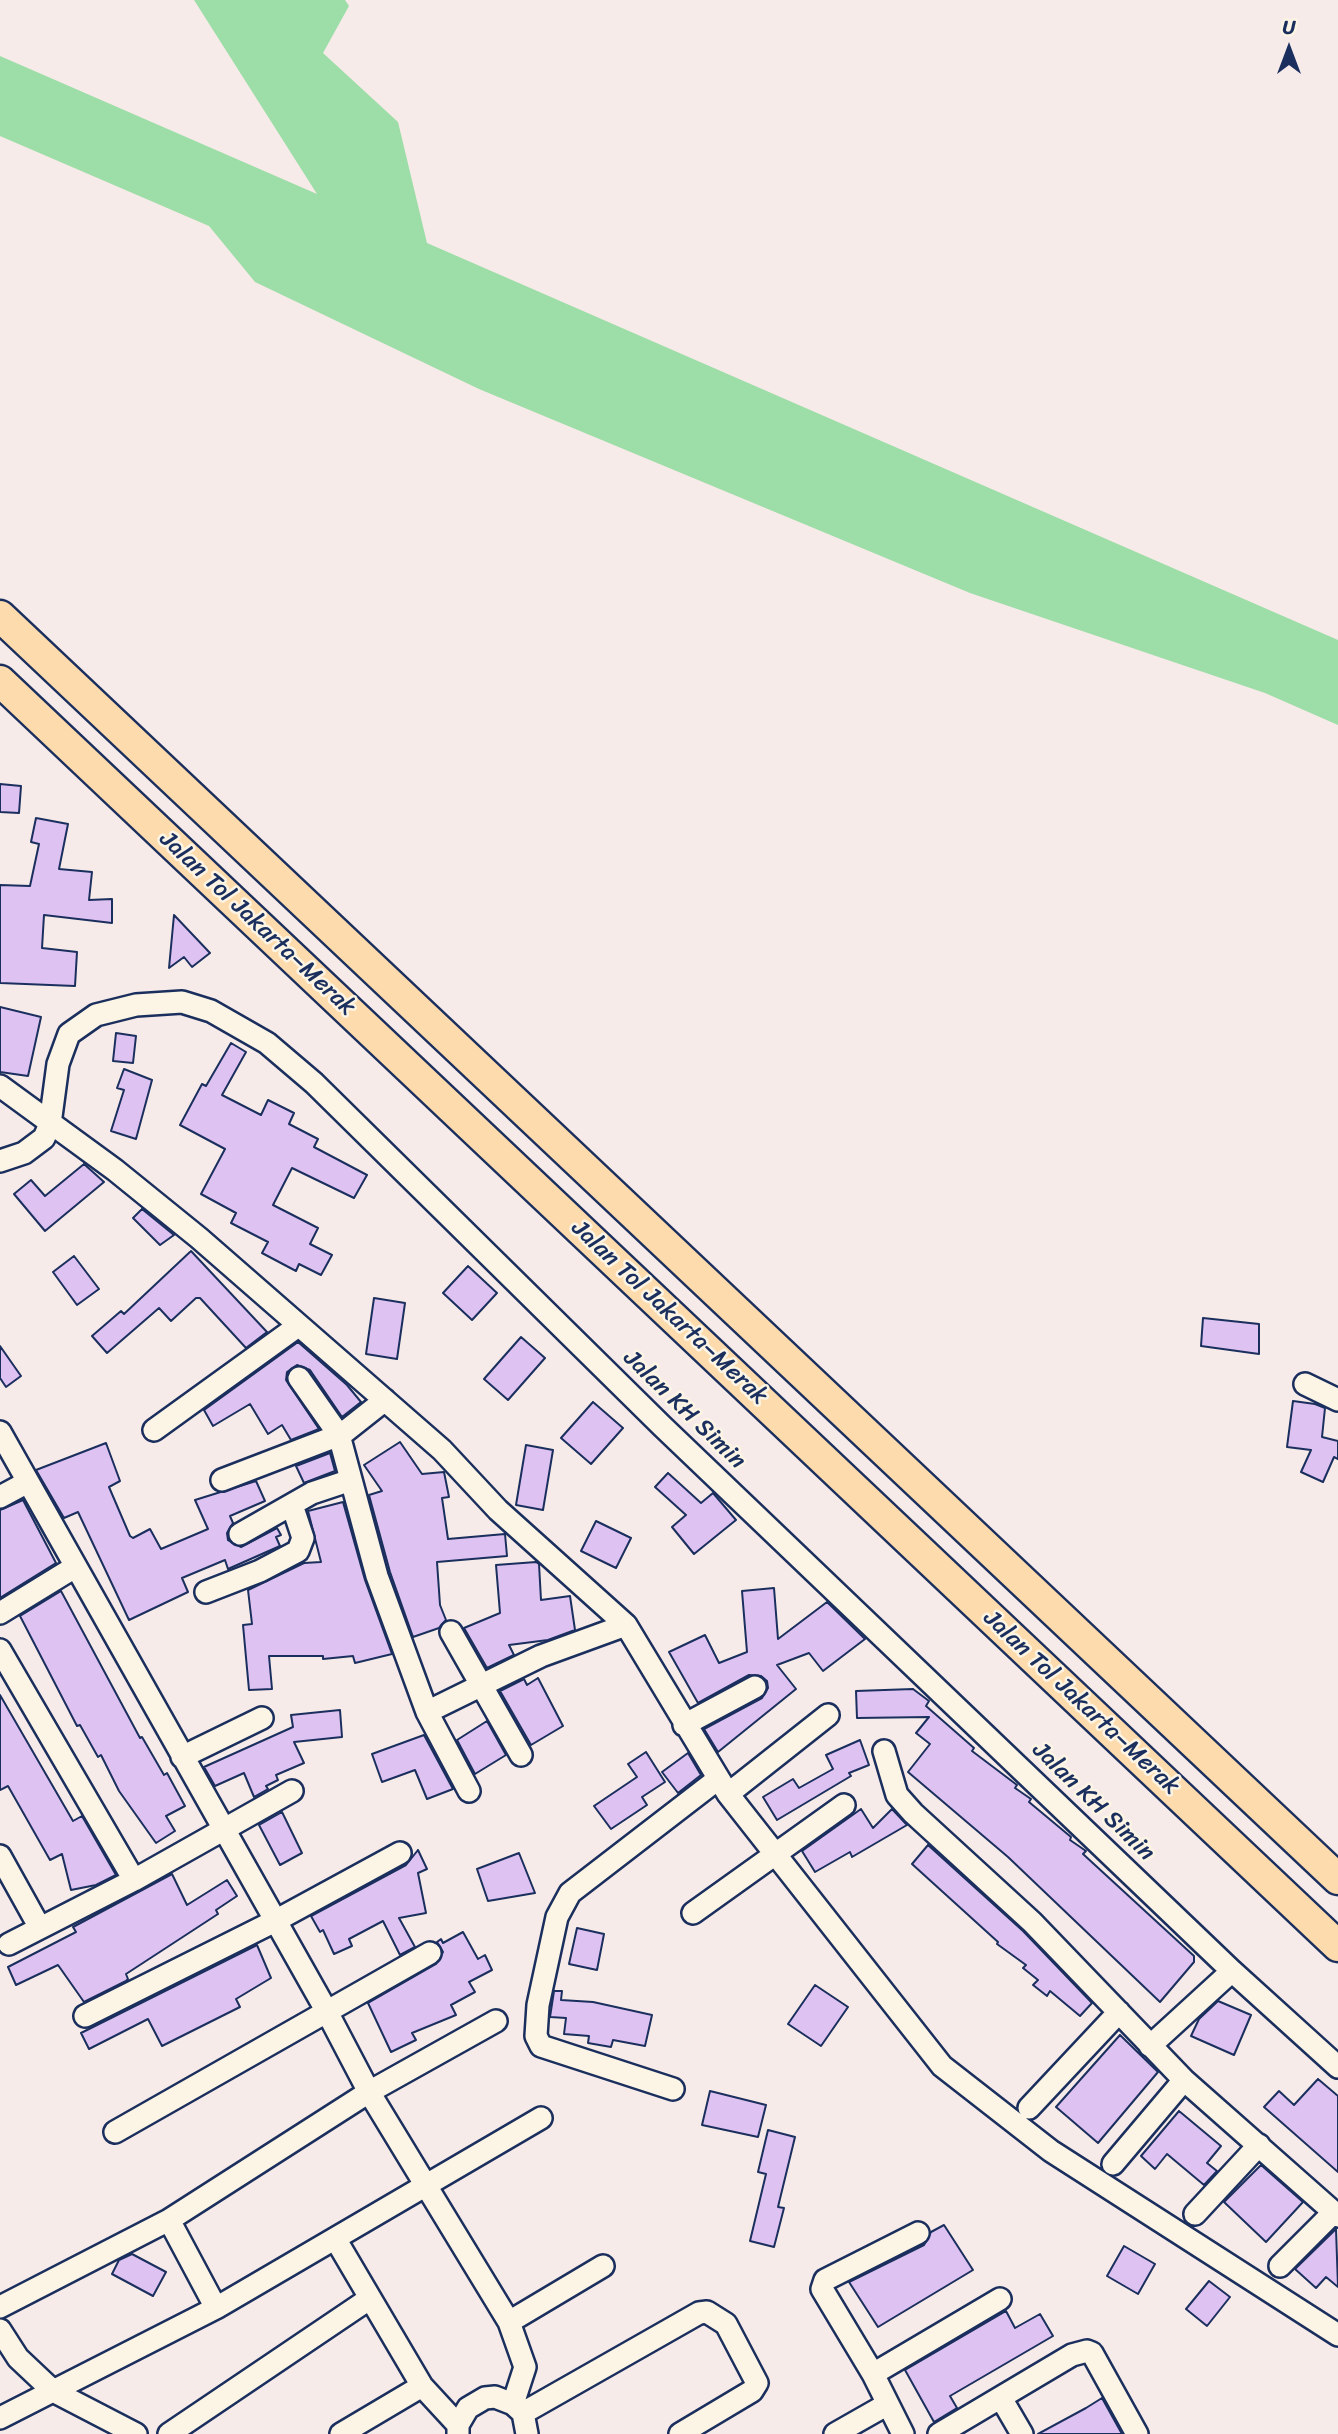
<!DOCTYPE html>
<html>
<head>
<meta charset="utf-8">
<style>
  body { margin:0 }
  #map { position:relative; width:1338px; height:2434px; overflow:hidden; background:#f6ebe8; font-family:Sriracha,sans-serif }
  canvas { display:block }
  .north { position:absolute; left:1254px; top:14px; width:70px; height:70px; -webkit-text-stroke:5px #fcf5e5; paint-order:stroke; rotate:0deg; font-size:19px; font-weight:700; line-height:28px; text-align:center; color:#1b2f5e }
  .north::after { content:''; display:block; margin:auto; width:24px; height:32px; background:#1b2f5e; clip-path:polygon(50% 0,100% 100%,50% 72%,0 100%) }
</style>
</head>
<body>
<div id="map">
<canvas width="1338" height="2434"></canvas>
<div class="north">U</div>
</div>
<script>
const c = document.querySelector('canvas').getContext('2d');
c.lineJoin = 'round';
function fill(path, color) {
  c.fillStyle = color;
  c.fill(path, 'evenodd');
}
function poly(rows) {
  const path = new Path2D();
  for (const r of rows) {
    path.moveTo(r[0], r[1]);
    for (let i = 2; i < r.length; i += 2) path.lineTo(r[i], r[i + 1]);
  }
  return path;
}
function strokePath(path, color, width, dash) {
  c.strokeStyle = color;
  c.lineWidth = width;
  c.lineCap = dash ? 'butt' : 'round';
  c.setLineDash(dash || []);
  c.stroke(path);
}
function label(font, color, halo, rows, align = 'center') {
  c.font = font + ' Sriracha,sans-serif';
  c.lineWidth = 5;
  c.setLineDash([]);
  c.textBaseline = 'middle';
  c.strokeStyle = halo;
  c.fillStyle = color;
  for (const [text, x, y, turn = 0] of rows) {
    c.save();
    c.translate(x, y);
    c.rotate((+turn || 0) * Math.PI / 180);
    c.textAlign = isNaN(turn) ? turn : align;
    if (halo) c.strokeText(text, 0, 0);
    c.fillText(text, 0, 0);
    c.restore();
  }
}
fill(poly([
  [194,0,345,0,349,6,323,53,398,122,427,243,1338,640,1338,725,1265,693,970,593,479,389,255,282,209,226,0,136,0,56,317,194]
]), '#9ddda7');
const building = poly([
  [0,784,21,786,19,813,0,812,0,784],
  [36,818,68,824,59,869,92,872,89,900,112,899,112,923,44,915,42,948,77,952,75,986,0,983,0,885,30,886,39,844,31,842,36,818],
  [174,915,210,953,192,967,184,957,169,968,174,915],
  [0,1007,41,1017,28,1076,0,1072,0,1007],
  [116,1033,136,1036,133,1063,113,1061,116,1033],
  [231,1043,246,1052,222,1095,261,1115,268,1100,294,1113,289,1124,318,1139,314,1147,367,1175,354,1198,292,1168,273,1205,318,1228,310,1244,332,1255,321,1275,299,1264,296,1271,262,1253,268,1242,231,1223,236,1213,201,1194,225,1149,180,1125,202,1084,206,1086,231,1043],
  [124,1069,152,1080,136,1139,111,1131,124,1090,117,1088,124,1069],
  [84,1164,104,1182,45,1231,14,1194,31,1180,45,1196,84,1164],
  [142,1209,174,1235,160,1245,133,1218,142,1209],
  [191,1251,267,1332,246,1348,200,1298,196,1298,171,1321,159,1308,107,1353,92,1336,121,1311,124,1314,191,1251],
  [74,1256,99,1289,77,1305,53,1272,74,1256],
  [468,1266,497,1293,472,1320,443,1293,468,1266],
  [374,1298,405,1303,397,1359,366,1354,374,1298],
  [1203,1318,1259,1324,1259,1354,1201,1346,1203,1318],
  [521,1337,545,1358,508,1400,484,1379,521,1337],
  [298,1342,347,1385,361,1402,342,1417,310,1370,297,1365,287,1372,286,1380,319,1429,291,1440,282,1425,268,1434,250,1404,213,1426,204,1410,298,1342],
  [0,1346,21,1376,6,1387,0,1378,0,1346],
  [1293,1401,1315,1404,1325,1408,1322,1437,1338,1441,1338,1459,1334,1457,1323,1482,1301,1472,1311,1450,1287,1447,1293,1401],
  [593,1402,623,1428,591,1464,561,1438,593,1402],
  [400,1442,422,1474,444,1472,449,1497,442,1498,448,1539,505,1534,507,1556,437,1562,440,1605,446,1620,439,1628,413,1637,390,1572,369,1495,382,1491,364,1465,400,1442],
  [106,1443,120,1481,109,1487,130,1536,133,1538,150,1529,161,1549,208,1529,195,1500,256,1481,265,1501,230,1516,233,1523,227,1533,228,1540,241,1547,277,1528,281,1535,276,1537,280,1546,228,1569,225,1560,182,1578,188,1592,129,1620,78,1512,64,1518,36,1470,106,1443],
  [526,1445,553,1450,543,1510,516,1505,526,1445],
  [330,1453,335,1471,304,1483,296,1466,330,1453],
  [668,1473,701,1503,713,1493,736,1520,694,1554,672,1527,686,1515,655,1487,668,1473],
  [23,1500,56,1563,0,1598,0,1510,23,1500],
  [343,1502,365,1580,392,1654,355,1663,353,1656,323,1659,323,1656,269,1656,272,1689,249,1690,243,1625,252,1624,248,1590,304,1563,321,1562,308,1511,343,1502],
  [596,1521,631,1538,616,1568,581,1551,596,1521],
  [536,1562,539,1564,541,1600,570,1596,575,1630,548,1640,509,1645,514,1655,487,1668,464,1628,500,1613,496,1565,536,1562],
  [774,1588,778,1639,827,1602,865,1639,823,1671,809,1653,777,1665,796,1689,718,1752,704,1729,762,1698,768,1688,767,1681,761,1676,749,1675,698,1703,669,1652,705,1635,719,1663,747,1652,742,1591,774,1588],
  [61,1591,140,1738,142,1737,164,1775,167,1773,185,1806,166,1816,175,1831,156,1843,119,1791,101,1755,98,1757,80,1725,77,1726,20,1616,61,1591],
  [538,1678,563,1726,531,1745,500,1691,524,1679,527,1685,538,1678],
  [913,1689,929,1701,926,1706,974,1748,972,1751,1017,1785,1015,1788,1031,1799,1029,1802,1071,1837,1070,1840,1086,1851,1083,1854,1194,1956,1194,1962,1160,2002,1008,1857,908,1772,930,1744,916,1733,929,1717,857,1718,856,1691,913,1689],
  [0,1695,73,1821,82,1816,116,1875,96,1885,71,1890,62,1854,50,1860,8,1786,0,1790,0,1695],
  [340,1710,342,1737,294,1742,304,1763,276,1775,278,1780,266,1786,268,1789,254,1797,244,1773,215,1786,204,1767,293,1727,291,1715,340,1710],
  [487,1721,506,1755,475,1774,457,1740,487,1721],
  [424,1735,453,1789,427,1799,415,1770,382,1782,372,1754,424,1735],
  [860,1740,869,1765,849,1773,851,1776,777,1820,763,1797,793,1779,799,1788,833,1769,826,1755,860,1740],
  [646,1752,665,1782,642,1797,647,1805,611,1829,594,1806,637,1777,628,1764,646,1752],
  [688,1753,701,1775,678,1793,662,1772,688,1753],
  [861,1809,873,1828,892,1809,907,1825,852,1857,850,1852,815,1872,802,1851,861,1809],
  [282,1812,302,1853,280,1865,259,1825,282,1812],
  [928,1845,1023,1931,1092,2003,1080,2016,1050,1991,1047,1996,1033,1985,1038,1980,1023,1968,1026,1965,997,1944,998,1942,912,1864,928,1845],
  [418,1850,427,1869,418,1873,426,1913,399,1918,415,1947,400,1955,383,1921,349,1939,352,1946,334,1954,323,1930,320,1932,311,1916,406,1865,418,1850],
  [519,1853,535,1893,488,1901,477,1869,519,1853],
  [172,1874,187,1905,227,1880,237,1896,216,1910,218,1914,126,1974,128,1979,126,1981,84,2002,58,1965,16,1985,8,1967,76,1932,73,1927,172,1874],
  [577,1928,604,1934,597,1970,569,1964,577,1928],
  [463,1932,478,1959,485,1955,492,1970,469,1982,475,1992,451,2005,456,2015,412,2033,416,2040,391,2052,368,2003,436,1964,443,1952,437,1942,441,1939,443,1943,463,1932],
  [257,1945,271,1978,236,1999,240,2007,162,2046,148,2019,89,2049,81,2033,257,1945],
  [815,1985,848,2007,821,2046,788,2024,815,1985],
  [554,1991,562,1991,561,2000,593,2002,652,2015,645,2046,613,2040,611,2047,588,2043,589,2036,564,2034,566,2018,550,2017,554,1991],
  [1218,2001,1251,2015,1234,2055,1191,2036,1199,2019,1218,2001],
  [1120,2035,1158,2072,1098,2143,1056,2107,1120,2035],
  [1318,2079,1338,2096,1338,2172,1264,2107,1279,2091,1294,2105,1318,2079],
  [710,2091,766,2105,758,2137,702,2125,710,2091],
  [1179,2111,1221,2146,1207,2163,1217,2171,1204,2185,1167,2154,1155,2169,1141,2156,1179,2111],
  [768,2130,795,2137,778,2207,784,2208,774,2247,750,2241,766,2174,758,2172,768,2130],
  [1261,2165,1303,2202,1266,2242,1224,2202,1261,2165],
  [944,2225,973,2270,878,2327,849,2282,924,2245,931,2232,944,2225],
  [1336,2229,1338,2287,1326,2277,1316,2288,1295,2269,1336,2229],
  [1124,2246,1155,2264,1138,2294,1107,2276,1124,2246],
  [132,2254,166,2272,153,2296,112,2274,119,2260,132,2254],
  [1209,2281,1230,2297,1207,2326,1186,2309,1209,2281],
  [1006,2311,1015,2328,1040,2314,1053,2336,950,2396,957,2408,934,2422,905,2370,1006,2311],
  [1102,2398,1122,2434,1038,2434,1086,2408,1102,2398]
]);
fill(building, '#dec3f2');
strokePath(building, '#1b2f5e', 2);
const minor = poly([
  [0,1086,115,1170,199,1238,442,1450,498,1510,626,1625,728,1794,942,2066,1051,2151,1338,2335],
  [0,1161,24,1153,44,1138,50,1124,58,1064,69,1034,96,1015,136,1005,182,1002,211,1011,267,1043,314,1083,662,1426,1232,1971,1338,2067],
  [299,1378,339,1435,377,1576,427,1712,469,1791],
  [1305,1384,1338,1400],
  [154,1430,298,1326],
  [0,1432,326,2010,369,2092,169,2220,216,2308,53,2391,136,2434],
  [222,1480,342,1434,385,1400],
  [0,1497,26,1483],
  [240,1534,312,1493,351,1480],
  [206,1592,260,1571,298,1551,303,1538,292,1505],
  [0,1613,75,1567],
  [451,1632,521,1755],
  [0,1650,134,1880,292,1791],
  [427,1712,541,1656,626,1625],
  [684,1725,755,1687],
  [884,1751,897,1795,913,1813,1032,1922,1184,2080,1338,2216],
  [182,1757,262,1718],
  [728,1794,828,1715],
  [0,1856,40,1928],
  [693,1913,844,1805],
  [9,1944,134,1880],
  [85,2016,275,1921,400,1853],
  [496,2021,369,2092,509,2322,525,2367,513,2404],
  [1150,2046,1232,1971],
  [673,2089,541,2046,536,2036,538,2005,557,1917,570,1893,718,1779],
  [1029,2108,1119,2012],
  [115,2132,430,1953],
  [1113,2164,1184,2080],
  [1195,2214,1259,2145],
  [336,2240,422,2386,458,2425],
  [1280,2266,1334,2212],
  [0,2307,169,2220],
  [216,2308,541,2118],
  [509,2322,603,2266],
  [0,2330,18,2358,53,2391,0,2418],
  [873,2374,1000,2299],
  [1001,2398,1022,2434],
  [523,2413,699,2313,707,2312,726,2324,757,2383,752,2391,680,2434],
  [169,2434,369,2299],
  [341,2434,422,2386],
  [458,2434,458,2425,468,2408,485,2398,495,2397,513,2404,523,2413,527,2434],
  [835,2434,886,2405],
  [903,2434,873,2374,822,2289,825,2280,918,2233],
  [939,2434,1072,2355,1087,2351,1092,2353,1137,2434]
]);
const highway = poly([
  [0,616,1338,1879],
  [0,681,1338,1946]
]);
strokePath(minor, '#1b2f5e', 26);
strokePath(highway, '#1b2f5e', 35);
strokePath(minor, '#fcf5e5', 21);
strokePath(highway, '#fedbac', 30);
label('24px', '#1b2f5e', '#fcf5e5', [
  ["Jalan Tol Jakarta–Merak",257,924,43],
  ["Jalan Tol Jakarta–Merak",669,1313,43],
  ["Jalan KH Simin",684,1410,44],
  ["Jalan Tol Jakarta–Merak",1081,1703,43],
  ["Jalan KH Simin",1093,1802,44]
]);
</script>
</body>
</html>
